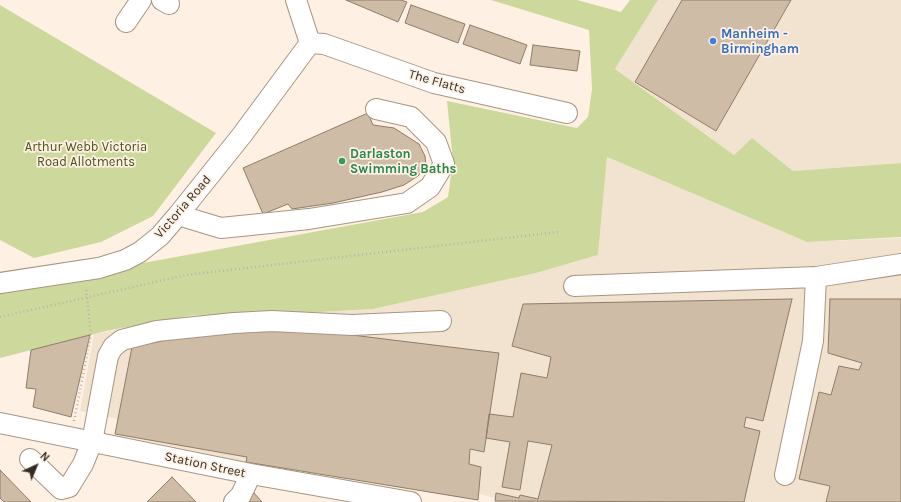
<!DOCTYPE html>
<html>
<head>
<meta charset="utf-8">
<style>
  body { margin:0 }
  #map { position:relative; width:901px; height:502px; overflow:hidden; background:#fef1e4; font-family:Karla,sans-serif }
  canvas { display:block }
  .north { position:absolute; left:16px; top:446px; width:40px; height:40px; -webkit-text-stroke:3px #fef1e4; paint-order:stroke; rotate:44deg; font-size:11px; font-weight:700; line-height:16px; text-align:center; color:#342d24 }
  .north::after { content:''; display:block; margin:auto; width:14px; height:18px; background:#342d24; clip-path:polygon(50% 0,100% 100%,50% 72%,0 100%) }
</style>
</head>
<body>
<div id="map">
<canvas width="901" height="502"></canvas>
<div class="north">N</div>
</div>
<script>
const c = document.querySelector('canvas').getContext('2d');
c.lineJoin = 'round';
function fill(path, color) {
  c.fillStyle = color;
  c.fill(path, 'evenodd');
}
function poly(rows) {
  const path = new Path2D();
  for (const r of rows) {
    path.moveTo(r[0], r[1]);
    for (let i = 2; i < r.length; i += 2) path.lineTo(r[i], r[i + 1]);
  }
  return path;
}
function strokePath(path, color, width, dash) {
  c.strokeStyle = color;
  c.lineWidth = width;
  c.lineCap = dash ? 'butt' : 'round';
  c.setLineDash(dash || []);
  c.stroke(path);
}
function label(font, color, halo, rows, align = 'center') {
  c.font = font + ' Karla,sans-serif';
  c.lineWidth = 3.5;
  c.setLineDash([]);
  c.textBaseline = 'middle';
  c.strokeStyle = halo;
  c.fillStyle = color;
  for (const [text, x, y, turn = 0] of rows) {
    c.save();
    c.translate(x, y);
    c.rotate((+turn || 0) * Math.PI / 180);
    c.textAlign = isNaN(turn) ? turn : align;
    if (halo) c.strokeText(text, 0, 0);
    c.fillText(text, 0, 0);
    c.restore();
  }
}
fill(poly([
  [658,0,901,0,901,163,793,171,752,138,734,155,615,69],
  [607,157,807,242,901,238,901,502,500,502,495,501,495,498,479,494,478,500,246,462,115,434,118,419,80,411,94,334,194,315,267,315,373,309,536,273,598,255]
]), '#f2e3d0');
fill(poly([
  [491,0,577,0,621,12,630,0,658,0,615,69,734,155,752,138,793,171,901,163,901,237,807,242,607,157,598,255,536,273,373,309,267,315,194,315,106,331,0,358,0,289,423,212,448,197,453,161,447,101,577,128,588,117,592,89,589,30],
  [0,5,216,133,153,216,101,242,34,258,0,240]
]), '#cdd99c');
const building = poly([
  [346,0,401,0,407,2,398,22,346,0],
  [682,0,791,0,716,131,635,82,682,0],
  [411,5,465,24,458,43,405,23,411,5],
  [470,25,527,45,520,64,463,44,470,25],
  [533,45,580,51,577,71,530,65,533,45],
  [368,113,373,125,394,128,419,144,425,156,426,166,418,176,404,185,382,192,333,203,292,209,288,204,263,214,243,168,368,113],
  [792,299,763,421,746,417,744,427,760,431,744,502,495,501,496,493,519,498,520,495,538,499,552,445,528,441,520,490,502,487,510,442,486,438,489,414,513,417,521,373,547,378,551,357,512,346,523,304,792,299],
  [830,299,901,299,901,502,826,502,830,486,799,479,819,392,831,395,839,366,859,370,862,363,828,353,830,299],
  [286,327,499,353,484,452,470,449,469,464,481,467,478,500,246,462,247,457,115,434,132,347,207,332,286,327],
  [90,335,71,417,33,407,36,389,26,388,31,350,90,335],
  [0,470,31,502,4,502,0,498,0,470],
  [172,477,196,502,147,502,172,477],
  [254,493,262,502,245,502,254,493]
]);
fill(building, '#cfbca6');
strokePath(building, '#8e7c68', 1);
const minor = poly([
  [162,0,169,4],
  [296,0,310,43],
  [126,22,141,0],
  [310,43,324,44,434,83,567,113],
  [178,215,221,228,309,219,407,203,430,187,444,164,436,142,411,117,376,109],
  [0,283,99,268,125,260,140,252,160,236,178,215,242,135,310,43],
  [574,286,816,277,901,264],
  [0,423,251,474,411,502],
  [30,459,61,489,69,487,83,464,92,442,108,356,113,347,122,340,157,331,234,323,272,321,352,325,441,321],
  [785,475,813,341,816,277],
  [234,502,241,495,251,474]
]);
strokePath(minor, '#a89581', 22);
strokePath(poly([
  [0,317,186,275,558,232],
  [74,421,91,335,86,288]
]), '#bdb2a6', 2.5, [1, 3]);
strokePath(minor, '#fff', 20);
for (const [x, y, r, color] of [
  [713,41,4,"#3f7fe0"],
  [342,161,4,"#2e9e5b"]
]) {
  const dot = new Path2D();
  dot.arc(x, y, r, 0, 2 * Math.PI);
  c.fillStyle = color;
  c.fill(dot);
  strokePath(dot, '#fef1e4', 1.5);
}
label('bold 13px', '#366cbe', '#fef1e4', [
  ["Manheim -",721,34],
  ["Birmingham",721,49]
], 'left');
label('13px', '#342d24', '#fef1e4', [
  ["The Flatts",437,82,16],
  ["Victoria Road",183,207,-49],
  ["Station Street",205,465,12]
]);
label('13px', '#49511b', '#fef1e4', [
  ["Arthur Webb Victoria",86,147],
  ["Road Allotments",86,162]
]);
label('bold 13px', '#27864d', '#fef1e4', [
  ["Darlaston",350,154],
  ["Swimming Baths",350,169]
], 'left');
</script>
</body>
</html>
